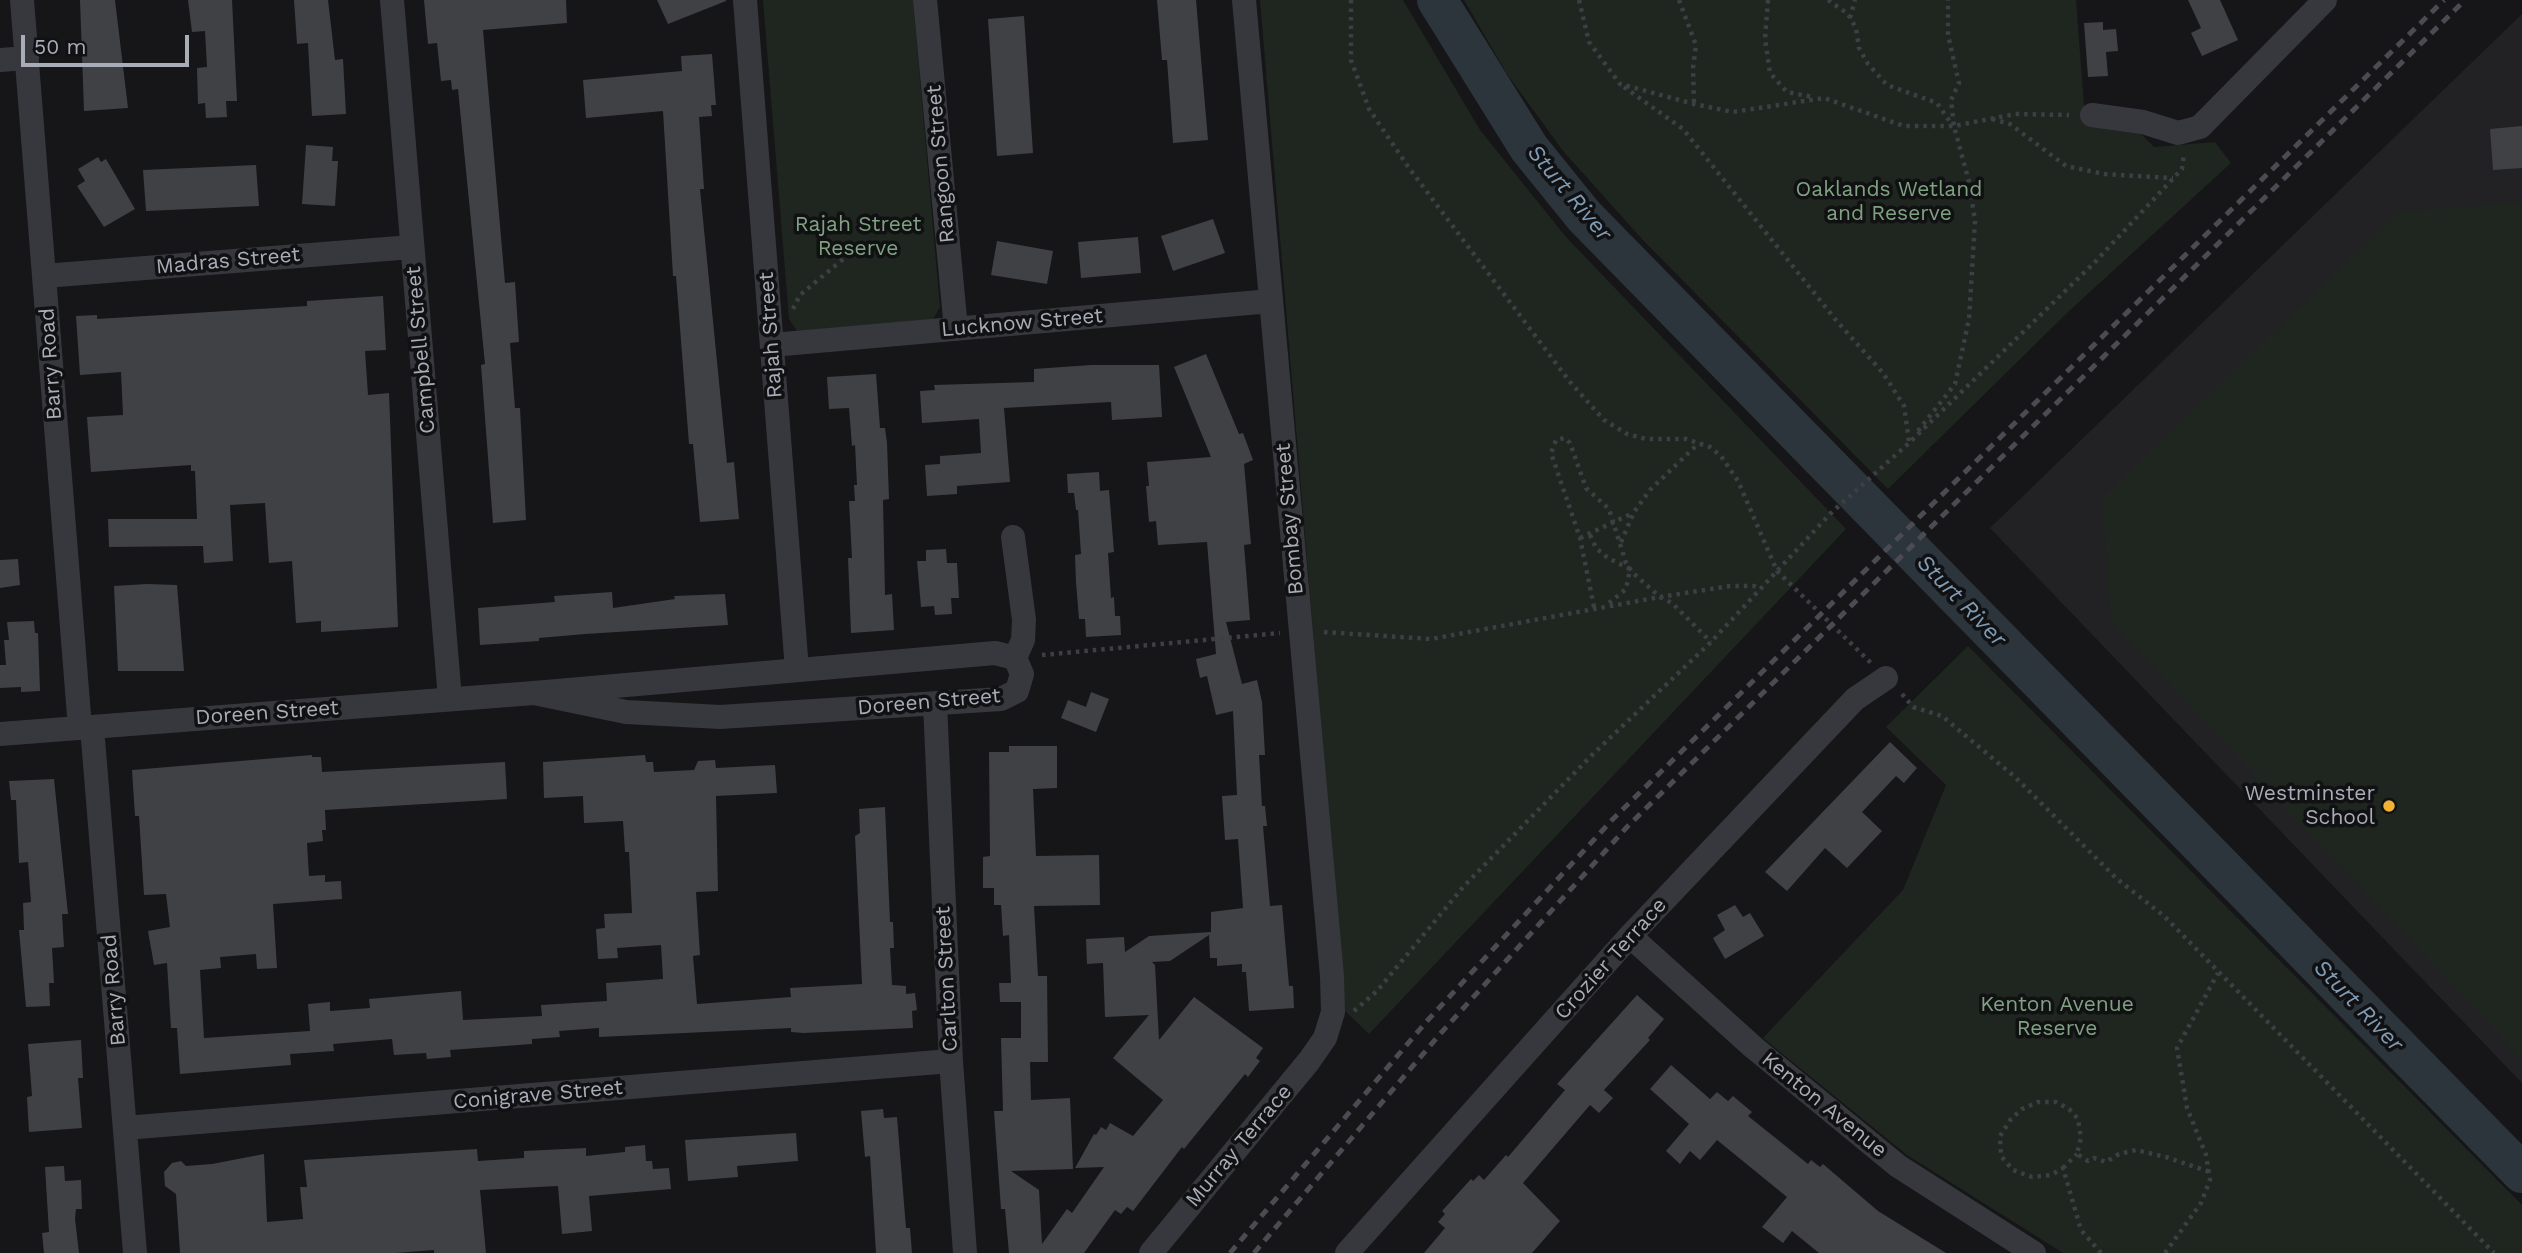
<!DOCTYPE html>
<html>
<head>
<meta charset="utf-8">
<style>
  body { margin:0 }
  #map { position:relative; width:2522px; height:1253px; overflow:hidden; background:#161618; font-family:"Work Sans",sans-serif }
  canvas { display:block }
  .scale { position:absolute; left:21px; top:35px; width:168px; height:32px; box-sizing:border-box; border:4px solid #a8adb8; border-top:0; padding-left:9px; font-size:21px; line-height:24px; white-space:nowrap; color:#a8adb8; -webkit-text-stroke:5px #111113; paint-order:stroke }
</style>
</head>
<body>
<div id="map">
<canvas width="2522" height="1253"></canvas>
<div class="scale">50 m</div>
</div>
<script>
const c = document.querySelector('canvas').getContext('2d');
c.lineJoin = 'round';
function fill(path, color) {
  c.fillStyle = color;
  c.fill(path, 'evenodd');
}
function poly(rows) {
  const path = new Path2D();
  for (const r of rows) {
    path.moveTo(r[0], r[1]);
    for (let i = 2; i < r.length; i += 2) path.lineTo(r[i], r[i + 1]);
  }
  return path;
}
function strokePath(path, color, width, dash) {
  c.strokeStyle = color;
  c.lineWidth = width;
  c.lineCap = dash ? 'butt' : 'round';
  c.setLineDash(dash || []);
  c.stroke(path);
}
function label(font, color, halo, rows, align = 'center') {
  c.font = font + ' "Work Sans",sans-serif';
  c.lineWidth = 7;
  c.setLineDash([]);
  c.textBaseline = 'middle';
  c.strokeStyle = halo;
  c.fillStyle = color;
  for (const [text, x, y, turn = 0] of rows) {
    c.save();
    c.translate(x, y);
    c.rotate((+turn || 0) * Math.PI / 180);
    c.textAlign = isNaN(turn) ? turn : align;
    if (halo) c.strokeText(text, 0, 0);
    c.fillText(text, 0, 0);
    c.restore();
  }
}
fill(poly([
  [2522,14,2522,1083,1990,528]
]), '#222225');
fill(poly([
  [763,0,913,0,940,307,933,319,797,331,789,319],
  [1260,0,1403,0,1480,130,1566,237,1846,529,1369,1034,1345,1011],
  [1464,0,2076,0,2085,119,2131,124,2154,147,2215,142,2231,163,2068,312,1888,489,1642,239,1563,151,1507,74],
  [2522,202,2522,1059,2111,622,2102,497,2399,212],
  [1968,646,2522,1205,2522,1253,2063,1253,1907,1155,1763,1038,1903,890,1946,785,1886,727]
]), '#1e261f');
strokePath(poly([
  [1437,0,1529,148,1584,216,2522,1173]
]), '#2c353c', 40);
fill(poly([
  [80,0,115,0,128,108,84,111],
  [188,0,232,0,237,101,226,101,227,117,206,118,205,103,198,104,197,68,207,67,205,31,192,32],
  [294,0,328,0,335,60,343,59,346,114,312,116,308,43,297,44],
  [424,0,566,0,567,23,483,30,505,283,515,282,519,342,510,343,515,408,520,408,526,520,493,523,481,365,485,364,458,89,452,90,451,80,441,81,437,43,428,44],
  [657,0,726,0,726,1,668,24],
  [1157,0,1196,0,1208,140,1173,143,1167,60,1162,60],
  [2188,0,2220,0,2238,40,2202,56,2191,33,2201,28],
  [1024,16,1033,153,997,156,988,19],
  [2103,22,2103,30,2116,29,2118,51,2106,52,2108,76,2088,77,2084,23],
  [712,54,716,105,711,105,712,116,699,117,704,189,700,189,727,463,734,462,739,519,700,522,693,444,689,444,676,276,673,276,663,111,586,118,583,80,682,71,681,56],
  [2522,126,2522,168,2493,170,2490,129],
  [306,145,333,147,332,161,338,161,335,206,302,204],
  [98,157,101,162,106,159,135,209,104,227,77,186,85,181,78,169],
  [256,165,259,206,146,211,143,170],
  [1213,219,1225,253,1173,271,1161,236],
  [1138,237,1141,273,1081,278,1078,242],
  [997,241,1053,251,1047,284,991,275],
  [383,296,386,350,365,351,368,395,389,393,398,627,321,632,321,621,296,623,292,561,269,563,265,503,230,505,233,561,204,563,203,546,109,547,108,519,197,519,195,471,191,471,191,465,91,472,87,417,123,415,121,372,80,375,76,316,97,315,97,319,307,306,307,301],
  [1206,354,1239,434,1243,433,1253,460,1244,464,1251,544,1244,545,1250,620,1226,622,1242,684,1257,680,1262,702,1265,755,1259,755,1262,806,1265,806,1267,826,1263,826,1270,906,1282,905,1289,986,1293,986,1294,1008,1249,1011,1246,972,1242,972,1242,964,1217,966,1217,958,1210,958,1209,935,1170,961,1152,962,1155,965,1159,1040,1194,997,1263,1048,1256,1058,1260,1061,1248,1077,1245,1074,1184,1149,1182,1147,1133,1211,1127,1207,1121,1214,1115,1210,1084,1253,1009,1253,1005,1209,1001,1209,994,1111,1003,1111,1001,1038,1021,1038,1021,1002,1000,1002,999,983,1011,983,1009,935,1003,936,1001,905,994,905,994,888,983,888,983,857,990,856,989,752,1009,752,1009,746,1057,746,1057,788,1033,789,1036,856,1099,855,1100,905,1034,906,1038,976,1047,976,1048,1062,1030,1062,1031,1100,1070,1098,1073,1169,1011,1171,1039,1190,1042,1244,1067,1209,1072,1213,1104,1167,1075,1168,1094,1134,1096,1135,1101,1127,1106,1130,1110,1123,1133,1136,1163,1100,1113,1058,1149,1015,1105,1017,1103,963,1087,964,1086,939,1124,937,1125,952,1149,936,1211,932,1211,912,1243,908,1238,839,1225,840,1222,796,1237,795,1233,711,1216,715,1207,676,1200,678,1196,659,1216,654,1207,542,1158,545,1156,521,1149,522,1146,486,1149,486,1147,462,1211,457,1174,367],
  [1091,365,1159,365,1162,417,1112,420,1111,402,1004,408,1010,482,957,486,957,494,927,496,925,465,940,464,940,456,981,453,979,419,922,423,920,391,935,390,934,385,1034,382,1034,369],
  [876,374,880,428,885,428,887,443,889,499,883,500,885,595,892,594,894,630,851,633,848,558,852,558,849,501,855,501,854,485,857,485,855,445,852,446,849,408,829,409,827,377],
  [1099,472,1100,491,1109,490,1114,552,1108,553,1111,598,1114,597,1115,616,1120,616,1121,635,1086,637,1085,619,1079,619,1076,582,1075,555,1081,554,1078,510,1076,510,1074,493,1068,493,1067,474],
  [946,549,947,563,957,563,959,598,951,598,952,614,935,615,934,606,921,607,917,561,926,561,926,550],
  [18,559,20,585,0,588,0,560],
  [147,584,177,585,184,671,118,671,114,586],
  [612,592,613,608,675,599,674,596,725,594,728,625,585,634,539,638,539,641,480,645,478,608,555,602,554,596],
  [34,621,35,633,38,633,40,691,21,692,21,687,0,688,0,665,6,665,4,640,9,640,7,622],
  [1091,692,1109,699,1096,732,1061,718,1068,700,1086,707],
  [1890,742,1917,768,1904,783,1896,776,1862,812,1882,831,1847,868,1825,848,1787,891,1765,872],
  [312,755,312,757,321,757,322,772,505,762,507,799,325,810,326,830,322,830,323,841,307,843,309,876,325,875,325,882,341,881,342,899,273,904,277,968,257,969,256,954,220,957,221,968,200,970,204,1038,310,1031,308,1004,330,1002,330,1011,370,1008,369,999,461,991,463,1020,542,1016,541,1005,607,1001,606,983,663,979,661,945,617,948,618,958,598,959,596,929,605,928,604,914,632,913,629,852,625,852,623,821,584,823,583,796,544,798,543,762,645,755,646,762,653,762,654,772,694,770,698,761,715,760,716,768,775,765,777,793,716,796,718,891,696,892,700,955,693,956,697,1004,791,997,790,988,862,984,855,836,860,833,859,809,885,807,890,922,893,922,894,948,890,948,892,985,906,986,906,994,915,993,917,1010,912,1011,913,1028,803,1033,791,1032,791,1028,599,1037,599,1028,559,1031,560,1037,532,1039,532,1044,450,1050,451,1057,427,1059,426,1053,394,1055,392,1039,333,1044,334,1051,290,1054,291,1065,180,1074,177,1028,171,1028,167,963,154,965,148,931,170,927,166,894,144,895,139,816,135,816,132,770],
  [54,779,68,914,62,914,64,947,52,948,54,983,49,983,50,1006,26,1007,19,930,24,930,23,903,31,902,28,862,19,863,16,800,11,800,9,781],
  [1735,905,1743,917,1750,913,1764,936,1725,959,1713,938,1725,930,1717,915],
  [1637,995,1664,1019,1648,1038,1650,1040,1604,1090,1613,1098,1599,1113,1590,1105,1523,1183,1560,1221,1532,1253,1424,1253,1445,1228,1438,1222,1445,1214,1442,1211,1471,1179,1473,1181,1479,1175,1484,1180,1506,1155,1508,1157,1565,1090,1557,1084],
  [81,1040,83,1078,78,1078,82,1128,29,1132,27,1097,32,1096,28,1044],
  [1671,1065,1710,1099,1717,1092,1728,1101,1733,1096,1752,1112,1748,1116,1808,1164,1811,1160,1820,1167,1823,1164,1878,1211,1946,1253,1819,1253,1792,1231,1783,1243,1762,1227,1787,1197,1717,1140,1700,1160,1690,1151,1680,1164,1666,1151,1689,1124,1650,1089],
  [883,1109,884,1118,897,1117,906,1228,910,1228,912,1253,876,1253,870,1156,865,1157,861,1111],
  [796,1133,798,1161,737,1166,738,1177,688,1181,685,1140],
  [645,1145,646,1161,652,1161,653,1169,669,1168,671,1189,589,1196,592,1231,562,1234,558,1186,480,1190,486,1253,434,1253,434,1250,396,1253,180,1253,176,1194,165,1186,164,1172,172,1163,181,1161,186,1166,212,1164,264,1154,267,1222,303,1219,300,1187,307,1187,304,1160,477,1149,478,1161,524,1158,524,1151,586,1148,586,1156,625,1152,625,1147],
  [64,1166,65,1181,81,1180,82,1209,76,1209,75,1219,79,1253,44,1253,42,1233,49,1232,45,1167]
]), '#404145');
strokePath(poly([
  [1351,0,1351,60,1369,109,1409,168,1570,382,1604,420,1627,434,1646,439,1686,439,1710,447,1721,456,1738,481,1777,571,1871,663],
  [1579,0,1589,42,1620,84,1694,104,1733,112,1824,98,1904,126,1954,126,2015,114,2069,115],
  [1679,0,1696,45,1693,68,1694,104],
  [1768,0,1765,39,1770,73,1787,92,1813,97],
  [1828,0,1848,14,1856,28,1859,48,1868,64,1887,85,1937,103,1953,126],
  [1850,18,1855,0],
  [1624,87,1683,129,1835,319,1883,373,1904,406,1909,442],
  [1992,119,2010,124,2066,166,2104,174,2173,178],
  [793,309,800,295,847,256,856,242],
  [1918,431,1955,384,1969,319,1975,221,1969,182,1954,126,1951,100,1959,83,1948,35,1948,0],
  [1590,535,1596,548,1608,558,1630,569,1626,589,1609,603],
  [1580,538,1633,513],
  [1621,542,1634,512,1650,490,1699,443],
  [1594,607,1580,538,1551,453,1556,440,1565,438,1570,443,1586,488,1609,509,1626,563,1632,572,1660,597,1730,586,1754,586,1760,589],
  [1324,632,1431,639,1660,597,1672,603,1711,642],
  [1042,655,1280,633],
  [1902,694,1913,707,1942,716,2015,777,2117,879,2164,916,2494,1253],
  [1354,1011,1377,991,1464,886,1592,755,1711,642,1831,513,1909,443,2094,263,2182,169,2184,153],
  [2063,1168,2077,1154],
  [2101,1253,2081,1230,2063,1168,2051,1175,2032,1177,2013,1170,2001,1156,2000,1136,2011,1119,2022,1109,2038,1102,2056,1102,2069,1109,2078,1119,2081,1138,2077,1154,2088,1161,2094,1158,2106,1162,2119,1154,2136,1150,2166,1157,2210,1172],
  [2165,1253,2201,1203,2210,1180,2206,1155,2187,1108,2177,1048,2218,973]
]), '#3d3f44', 4.5, [3.5, 5]);
strokePath(poly([
  [22,0,80,728],
  [392,0,450,699],
  [745,0,797,670],
  [925,0,956,329],
  [0,60,27,58],
  [2092,115,2143,122,2178,133,2200,127,2325,0],
  [44,276,412,247],
  [772,345,1271,301],
  [1013,537,1024,620,1023,640,1015,658],
  [935,704,951,1061,965,1253],
  [92,727,135,1253],
  [0,734,534,693,995,653,1015,658,1022,674,1017,691,1001,699,720,717,626,712,534,693],
  [1630,936,1753,1047,1898,1166,2034,1253],
  [125,1128,951,1061],
  [1151,1253,1309,1061,1325,1038,1333,1012,1332,976,1244,0],
  [1347,1253,1630,936,1855,699,1886,678]
]), '#37383d', 24);
strokePath(poly([
  [1230,1253,1427,1021,1613,819,2444,0],
  [1254,1253,1440,1034,1627,827,2465,0]
]), '#4a4c52', 5, [9, 7]);
for (const [x, y, r, color] of [
  [2389,806,7,"#f2b134"]
]) {
  const dot = new Path2D();
  dot.arc(x, y, r, 0, 2 * Math.PI);
  c.fillStyle = color;
  c.fill(dot);
  strokePath(dot, '#111113', 2.5);
}
label('21px', '#a8adb8', '#111113', [
  ["Rangoon Street",941,164,-95],
  ["Madras Street",228,261,-5],
  ["Lucknow Street",1022,323,-5],
  ["Rajah Street",771,335,-94],
  ["Campbell Street",421,350,-95],
  ["Barry Road",51,364,-94],
  ["Bombay Street",1290,519,-95],
  ["Doreen Street",929,702,-5],
  ["Doreen Street",267,713,-4],
  ["Crozier Terrace",1611,959,-48],
  ["Carlton Street",947,979,-93],
  ["Barry Road",114,990,-95],
  ["Conigrave Street",538,1095,-5],
  ["Kenton Avenue",1824,1105,39],
  ["Murray Terrace",1239,1146,-50]
]);
label('21px', '#7fa381', '#111113', [
  ["Oaklands Wetland",1889,190],
  ["and Reserve",1889,214],
  ["Rajah Street",858,225],
  ["Reserve",858,249],
  ["Kenton Avenue",2057,1005],
  ["Reserve",2057,1029]
]);
label('21px', '#a8adb8', '#111113', [
  ["Westminster",2375,794],
  ["School",2375,818]
], 'right');
label('italic 23px', '#7f9bb3', '#111113', [
  ["Sturt River",1569,193,50],
  ["Sturt River",1961,601,46],
  ["Sturt River",2358,1006,46]
]);
</script>
</body>
</html>
